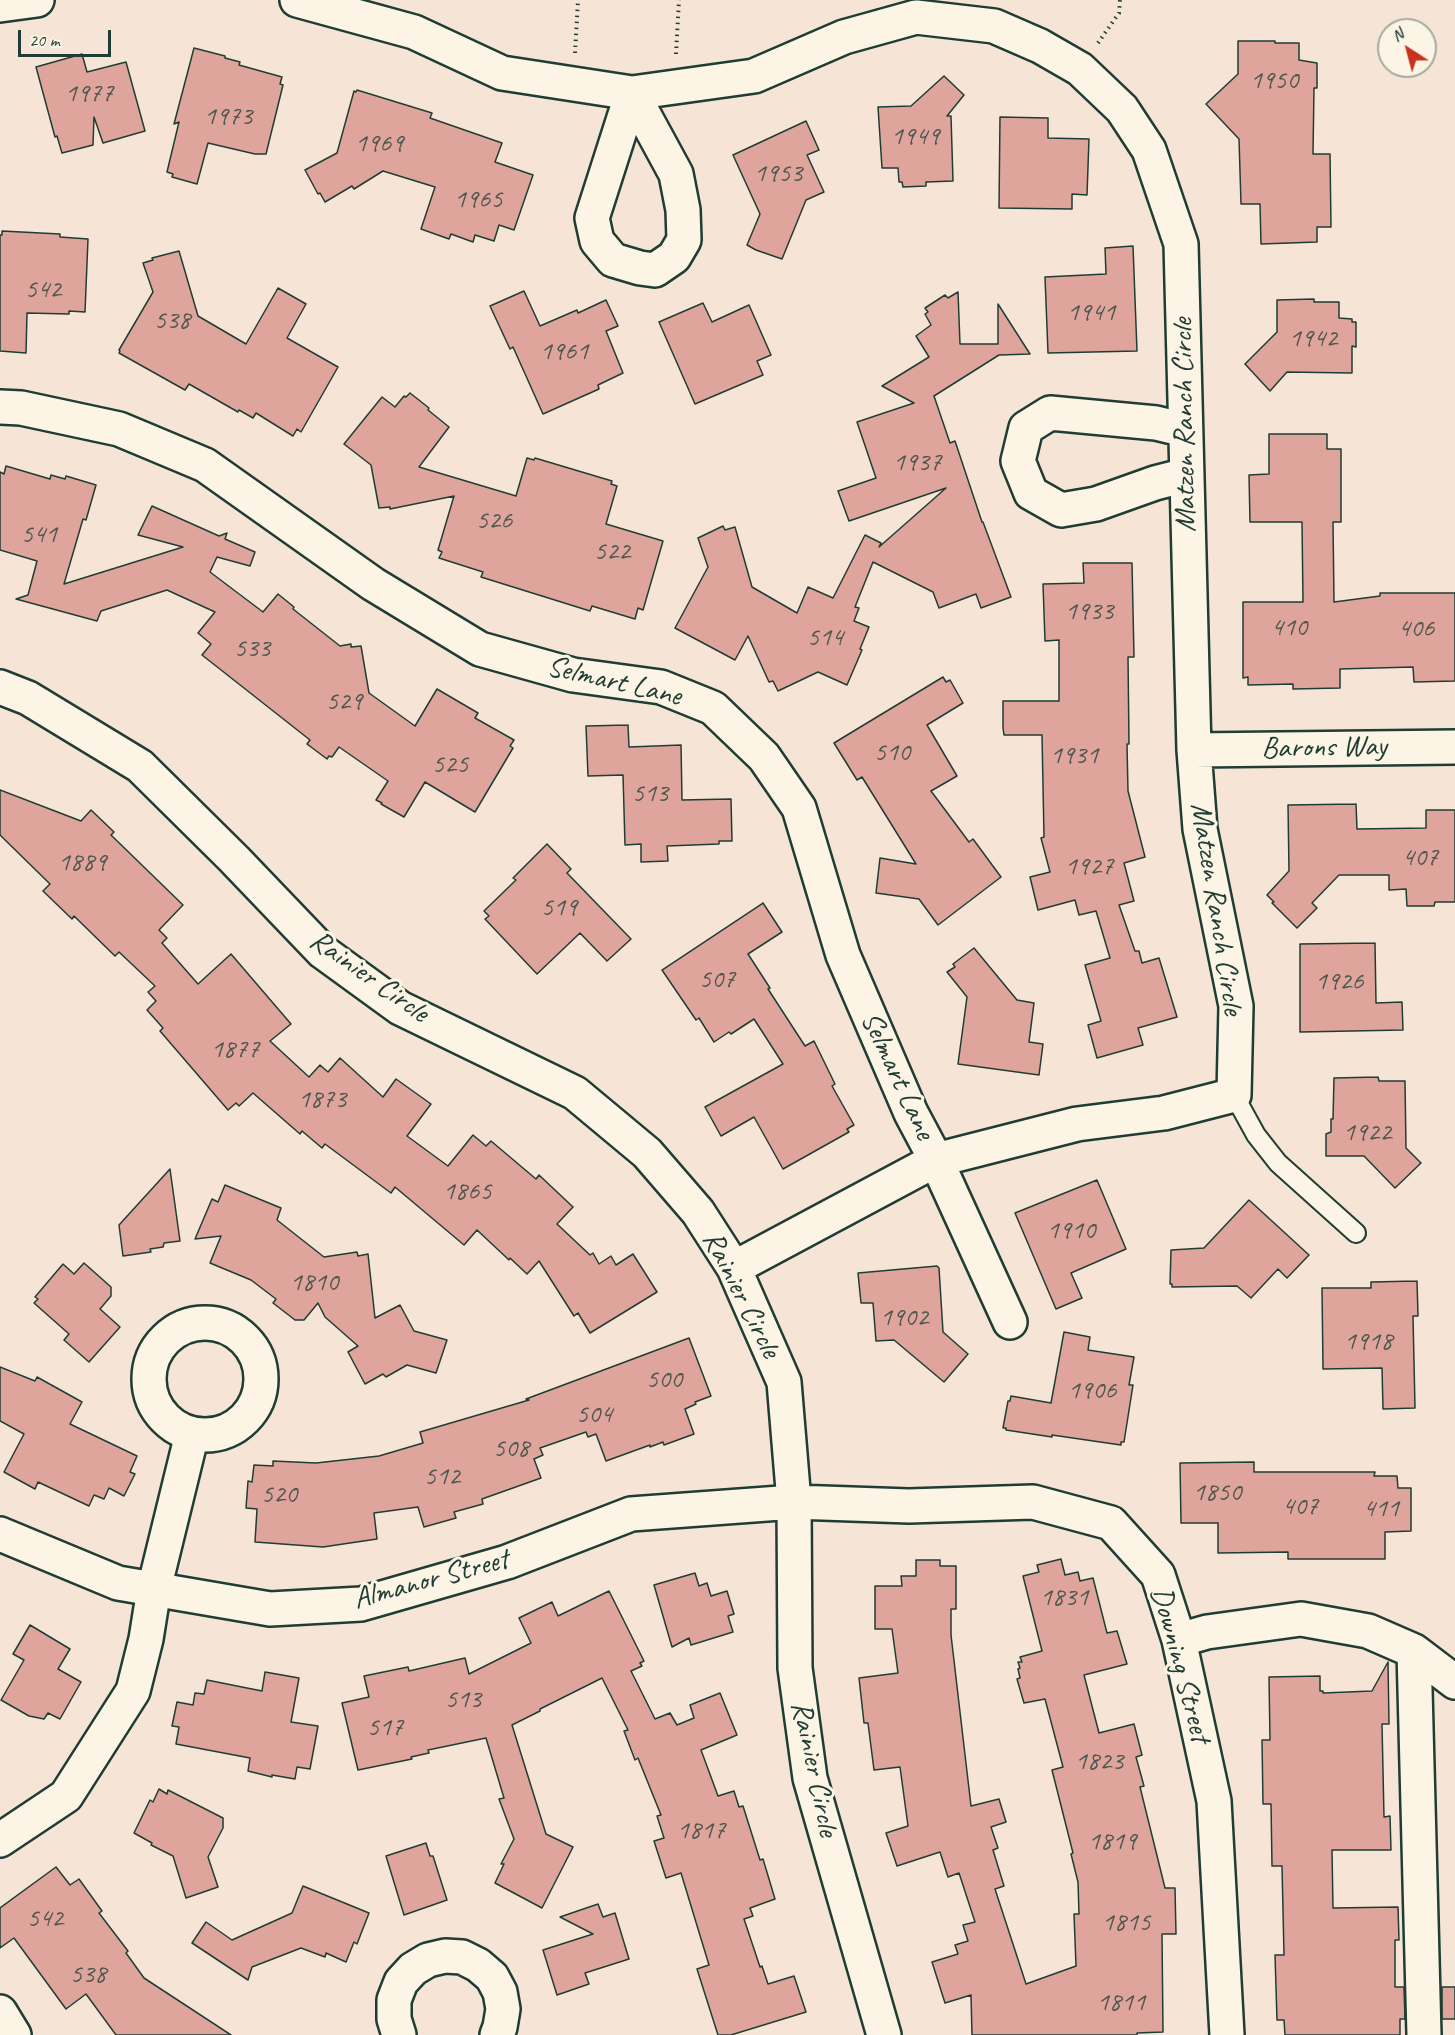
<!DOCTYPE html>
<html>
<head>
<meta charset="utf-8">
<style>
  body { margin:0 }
  #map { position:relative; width:1455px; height:2035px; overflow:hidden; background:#f6e5d7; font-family:Caveat,sans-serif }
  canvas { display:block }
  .north { position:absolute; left:1377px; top:18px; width:60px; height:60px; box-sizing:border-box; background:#fcf5e5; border:2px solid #a4ab9e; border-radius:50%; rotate:324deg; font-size:16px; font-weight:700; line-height:24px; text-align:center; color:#1f3d34 }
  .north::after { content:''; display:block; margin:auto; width:21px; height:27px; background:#c8321e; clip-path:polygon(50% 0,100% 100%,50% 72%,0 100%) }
  .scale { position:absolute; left:18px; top:30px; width:93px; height:27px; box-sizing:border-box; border:3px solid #1f3d34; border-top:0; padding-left:8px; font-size:18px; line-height:21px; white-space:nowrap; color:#1f3d34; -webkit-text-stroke:4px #fcf5e5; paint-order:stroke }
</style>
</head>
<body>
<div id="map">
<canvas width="1455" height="2035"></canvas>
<div class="north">N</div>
<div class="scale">20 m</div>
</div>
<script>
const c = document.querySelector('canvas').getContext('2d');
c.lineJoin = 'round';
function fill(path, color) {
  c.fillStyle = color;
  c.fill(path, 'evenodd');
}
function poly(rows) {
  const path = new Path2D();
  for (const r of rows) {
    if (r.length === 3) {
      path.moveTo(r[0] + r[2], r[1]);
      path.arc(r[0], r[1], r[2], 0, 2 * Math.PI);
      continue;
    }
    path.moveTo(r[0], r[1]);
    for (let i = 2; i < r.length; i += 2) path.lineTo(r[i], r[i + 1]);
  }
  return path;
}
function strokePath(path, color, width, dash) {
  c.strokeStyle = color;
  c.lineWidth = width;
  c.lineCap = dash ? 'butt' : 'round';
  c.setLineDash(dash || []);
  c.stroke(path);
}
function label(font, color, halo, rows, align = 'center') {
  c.font = font + ' Caveat,sans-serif';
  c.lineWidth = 6;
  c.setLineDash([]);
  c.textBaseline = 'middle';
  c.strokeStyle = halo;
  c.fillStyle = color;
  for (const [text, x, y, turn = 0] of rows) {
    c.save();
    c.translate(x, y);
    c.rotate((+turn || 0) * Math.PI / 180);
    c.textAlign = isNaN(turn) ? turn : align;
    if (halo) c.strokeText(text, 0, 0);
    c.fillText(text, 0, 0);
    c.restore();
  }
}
const building = poly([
  [1238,41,1275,41,1275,43,1299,43,1299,60,1317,63,1317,88,1314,88,1313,154,1330,154,1331,227,1317,227,1317,242,1261,244,1260,204,1241,204,1239,139,1206,104,1238,74,1238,41],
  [194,48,225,56,225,58,240,62,239,65,282,77,280,84,283,85,266,154,255,154,208,143,197,184,172,177,173,174,167,172,179,122,174,124,194,48],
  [82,54,87,72,126,62,145,131,103,143,94,117,93,145,62,153,57,136,55,137,36,67,82,54],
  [944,76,964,95,947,116,951,116,953,181,926,182,926,186,903,187,902,182,899,182,898,168,882,168,878,107,911,106,944,76],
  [357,90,432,113,430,118,502,143,495,162,533,175,514,230,499,225,494,241,475,235,473,242,451,234,449,239,421,229,435,187,383,171,354,189,352,186,325,202,320,193,318,194,305,170,337,153,354,91,356,92,357,90],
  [1000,117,1048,118,1048,138,1089,139,1087,195,1072,194,1072,209,999,208,1000,117],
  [806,121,819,150,807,155,824,192,806,200,782,259,756,250,747,245,760,214,733,155,806,121],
  [2,231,60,234,60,237,88,239,85,312,69,311,69,314,27,313,26,353,0,351,0,235,2,235,2,231],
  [1133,246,1137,351,1048,353,1045,277,1106,274,1105,248,1133,246],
  [179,251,198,316,246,344,278,288,306,304,287,338,338,367,301,432,297,429,293,436,256,413,253,418,239,410,238,412,189,384,185,390,119,353,120,351,119,350,153,292,143,263,153,260,152,258,179,251],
  [524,291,540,326,577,310,578,313,606,300,618,326,606,331,623,373,598,385,599,389,543,414,513,347,510,349,490,306,524,291],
  [958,292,960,344,998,344,998,304,1030,354,999,355,934,396,950,443,955,441,982,522,983,522,1011,597,981,608,976,594,939,608,933,592,873,562,855,607,859,608,854,621,869,627,860,649,862,650,847,685,818,672,778,691,773,681,769,682,748,636,735,660,675,628,708,567,698,538,723,526,725,530,735,527,752,587,797,613,808,587,833,598,865,535,881,543,879,547,946,488,849,521,838,491,876,478,857,422,914,403,882,386,929,357,916,336,931,325,925,314,928,312,925,308,945,295,948,298,958,292],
  [1314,299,1314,302,1339,302,1339,318,1352,319,1352,322,1356,322,1356,347,1352,346,1352,373,1287,372,1270,391,1245,364,1277,332,1277,300,1314,299],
  [703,303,712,322,749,305,771,355,757,361,763,375,695,404,659,322,703,303],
  [410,393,429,408,428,410,449,427,419,467,516,496,527,458,534,460,535,458,612,481,611,484,617,486,606,524,663,541,643,610,638,608,635,619,592,606,590,611,481,577,483,572,439,558,442,552,438,550,454,496,390,509,390,507,379,508,371,465,344,444,382,397,395,407,404,396,406,397,410,393],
  [1269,434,1327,434,1327,449,1341,449,1341,522,1333,522,1334,602,1380,596,1380,593,1455,593,1455,681,1414,682,1413,667,1340,669,1340,688,1293,689,1293,684,1248,685,1248,677,1243,678,1243,602,1303,602,1302,522,1250,522,1249,475,1269,474,1269,434],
  [6,466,50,479,51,475,65,479,66,476,96,485,86,520,83,519,64,584,183,547,138,535,152,506,219,536,227,533,225,539,255,552,250,566,217,557,210,572,263,612,278,594,294,607,293,609,340,646,351,644,351,647,361,646,369,693,415,726,437,689,478,713,475,718,514,740,510,746,513,748,475,812,425,782,404,817,381,804,382,803,376,800,388,781,339,747,332,757,329,756,327,759,307,744,310,740,202,655,211,644,198,633,215,612,167,590,101,611,97,621,16,599,28,595,37,561,0,550,0,472,4,474,6,466],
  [1083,563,1132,563,1134,657,1128,657,1129,744,1127,744,1128,791,1145,857,1124,863,1134,901,1119,905,1135,951,1139,951,1142,963,1159,958,1177,1017,1138,1028,1143,1045,1097,1058,1088,1025,1101,1021,1085,965,1110,958,1096,911,1079,915,1075,900,1038,910,1030,877,1050,872,1041,838,1044,837,1042,735,1004,735,1003,728,1003,701,1059,701,1059,640,1045,641,1043,584,1084,583,1083,563],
  [943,677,946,682,950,680,963,703,927,725,957,776,931,791,969,842,973,839,1001,877,938,925,919,899,876,893,880,858,916,864,862,777,857,780,834,743,943,677],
  [628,725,629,747,681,745,682,800,731,799,732,841,719,841,719,844,667,846,668,861,641,862,641,844,625,845,623,775,588,776,586,726,628,725],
  [0,790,81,821,91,810,114,832,111,835,183,905,159,930,167,938,162,943,198,984,231,954,291,1024,270,1041,309,1077,320,1065,328,1072,340,1058,383,1097,396,1079,431,1104,407,1136,448,1166,473,1135,486,1146,491,1141,536,1179,539,1175,573,1207,557,1224,590,1255,593,1253,599,1264,611,1256,616,1265,633,1254,657,1292,590,1333,578,1313,574,1316,539,1261,527,1274,510,1258,509,1260,477,1230,464,1245,395,1187,391,1193,325,1144,322,1148,302,1131,300,1134,253,1093,239,1106,236,1103,228,1110,160,1031,163,1028,147,1010,156,1001,148,992,155,986,119,952,115,956,74,916,72,919,43,891,50,884,0,835,0,790],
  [1356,804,1357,829,1426,828,1426,810,1455,810,1455,902,1435,902,1434,906,1407,906,1406,889,1389,890,1389,875,1339,875,1312,903,1317,908,1297,928,1272,903,1274,902,1267,895,1289,871,1288,805,1356,804],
  [547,844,571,869,567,873,631,939,607,961,580,933,537,974,485,919,489,916,484,911,516,880,513,878,547,844],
  [763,903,782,932,748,954,770,988,768,989,805,1046,814,1041,835,1084,832,1086,854,1125,847,1129,849,1132,783,1169,754,1117,721,1136,705,1107,783,1064,754,1019,731,1034,729,1032,714,1042,699,1018,696,1020,662,970,763,903],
  [1375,943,1376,1003,1402,1002,1403,1030,1300,1032,1300,944,1375,943],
  [974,948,1017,1000,1034,1003,1029,1042,1043,1044,1039,1075,958,1064,967,997,947,972,955,967,953,964,974,948],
  [1378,1077,1379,1081,1405,1081,1406,1148,1421,1163,1395,1188,1364,1156,1326,1156,1326,1134,1331,1132,1331,1119,1333,1119,1334,1078,1378,1077],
  [170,1169,180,1241,164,1243,163,1247,150,1249,151,1252,123,1256,119,1225,170,1169],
  [1097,1180,1126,1249,1071,1273,1082,1298,1056,1309,1015,1213,1097,1180],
  [225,1185,281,1208,277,1220,324,1257,357,1252,358,1256,368,1254,375,1318,400,1305,414,1331,447,1340,436,1373,407,1365,386,1377,383,1374,365,1384,348,1352,358,1346,325,1317,318,1303,304,1320,295,1320,273,1303,276,1299,251,1280,210,1263,221,1236,195,1239,212,1199,218,1202,225,1185],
  [1249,1200,1309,1255,1287,1278,1278,1269,1251,1298,1237,1286,1172,1287,1172,1284,1170,1284,1171,1250,1204,1248,1249,1200],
  [84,1263,111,1287,111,1296,100,1309,120,1327,89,1362,64,1340,69,1334,34,1303,38,1299,35,1297,63,1264,74,1274,84,1263],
  [937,1266,939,1268,943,1332,968,1354,944,1382,894,1340,876,1341,873,1303,861,1303,858,1273,937,1266],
  [1417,1281,1418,1316,1413,1316,1415,1408,1383,1409,1382,1368,1323,1369,1322,1288,1371,1288,1371,1282,1417,1281],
  [1064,1332,1090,1337,1088,1350,1134,1357,1129,1385,1133,1385,1124,1442,1121,1442,1121,1445,1052,1435,1052,1437,1006,1430,1006,1428,1003,1428,1008,1401,1010,1401,1011,1396,1051,1403,1064,1332],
  [689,1338,711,1396,695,1402,696,1404,685,1409,694,1434,664,1445,663,1442,650,1447,650,1445,606,1461,596,1434,588,1437,586,1432,540,1448,543,1455,534,1459,541,1478,482,1499,483,1504,454,1512,456,1518,424,1527,418,1507,374,1513,377,1539,323,1547,255,1542,257,1509,246,1508,248,1481,252,1482,254,1465,273,1466,273,1461,316,1463,379,1456,423,1443,420,1432,529,1400,526,1399,689,1338],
  [0,1367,35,1381,37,1377,82,1402,70,1424,137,1456,130,1472,135,1474,124,1496,109,1488,104,1499,94,1495,89,1506,38,1482,35,1489,4,1472,24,1434,0,1421,0,1367],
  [1254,1462,1254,1472,1375,1472,1374,1476,1397,1476,1398,1488,1411,1488,1411,1531,1385,1532,1385,1559,1288,1559,1288,1552,1218,1553,1218,1523,1181,1523,1180,1463,1254,1462],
  [1061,1559,1065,1575,1078,1572,1080,1581,1093,1578,1107,1633,1117,1631,1127,1664,1084,1675,1099,1733,1134,1724,1142,1755,1136,1757,1144,1786,1140,1787,1165,1888,1175,1888,1176,1934,1162,1934,1163,2032,1137,2033,1137,2035,972,2035,971,1995,945,2003,932,1962,958,1954,955,1945,968,1941,963,1925,975,1922,959,1873,948,1877,940,1852,897,1866,886,1833,908,1826,900,1767,874,1770,868,1723,864,1723,859,1678,898,1673,892,1629,875,1629,875,1586,902,1586,901,1576,916,1576,916,1560,940,1560,940,1566,956,1566,956,1609,951,1609,951,1635,971,1806,999,1799,1006,1822,991,1827,998,1848,993,1850,1004,1886,995,1889,1026,1984,1076,1966,1074,1914,1079,1914,1078,1882,1071,1854,1073,1853,1052,1770,1063,1767,1045,1699,1024,1703,1017,1679,1020,1678,1018,1669,1020,1668,1018,1662,1022,1662,1020,1657,1042,1651,1023,1576,1039,1572,1037,1565,1061,1559],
  [695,1573,699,1586,707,1583,711,1596,727,1591,734,1614,728,1616,733,1632,691,1645,689,1638,672,1647,654,1585,695,1573],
  [609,1591,644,1661,640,1663,642,1666,631,1671,655,1719,670,1713,677,1725,694,1718,690,1705,720,1693,737,1735,701,1750,718,1796,734,1791,739,1807,743,1806,760,1860,763,1859,775,1899,750,1908,753,1916,744,1919,760,1967,762,1966,768,1984,794,1976,806,2012,731,2035,718,2035,697,1969,709,1965,681,1873,666,1878,654,1841,664,1838,657,1816,661,1815,638,1758,635,1760,624,1731,628,1730,602,1678,540,1709,540,1711,512,1725,546,1834,573,1847,542,1908,495,1883,504,1864,501,1864,514,1839,499,1799,504,1798,486,1738,428,1750,429,1753,411,1757,412,1759,358,1770,342,1703,369,1697,364,1676,408,1667,409,1671,465,1658,469,1674,531,1643,519,1618,552,1602,558,1616,609,1591],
  [30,1625,70,1649,58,1669,81,1682,60,1719,48,1713,44,1719,29,1716,1,1700,24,1660,13,1654,30,1625],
  [1388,1662,1389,1724,1382,1724,1384,1817,1390,1816,1391,1850,1332,1850,1333,1908,1398,1907,1399,1940,1395,1940,1395,1987,1404,1987,1405,2019,1400,2019,1400,2035,1285,2035,1284,2020,1277,2020,1275,1955,1284,1955,1282,1866,1272,1866,1271,1804,1263,1804,1262,1740,1270,1740,1269,1677,1320,1676,1320,1691,1323,1691,1323,1693,1372,1691,1388,1662],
  [265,1672,299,1678,291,1722,318,1726,310,1769,297,1767,295,1779,272,1775,272,1777,248,1771,250,1758,176,1744,179,1727,172,1726,177,1702,193,1705,195,1693,204,1694,207,1680,262,1691,265,1672],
  [159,1789,167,1794,168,1790,223,1818,223,1828,208,1857,218,1887,186,1898,173,1856,151,1845,152,1843,134,1833,150,1800,153,1802,159,1789],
  [426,1843,430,1856,433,1856,447,1900,404,1915,386,1856,426,1843],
  [56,1867,70,1885,79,1879,102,1911,99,1913,128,1951,126,1953,144,1978,231,2035,116,2035,86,1994,66,2009,14,1938,0,1948,0,1908,56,1867],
  [303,1886,369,1913,357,1944,354,1942,346,1962,326,1953,325,1957,301,1948,252,1967,248,1980,192,1943,206,1922,232,1940,292,1913,303,1886],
  [598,1904,603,1917,615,1913,629,1959,585,1973,589,1984,557,1995,543,1950,593,1934,560,1917,598,1904],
  [1442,1987,1455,1987,1455,2019,1442,2019,1442,1987]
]);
fill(building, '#dfa59d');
strokePath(building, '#1f3d34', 1.5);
const service = poly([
  [1234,1095,1256,1135,1278,1163,1356,1233]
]);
const minor = poly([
  [297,0,414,32,502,73,632,93,754,76,844,37,916,17,994,26,1040,46,1080,69,1122,109,1149,150,1181,244,1194,750,1200,829,1236,1006,1234,1095,1164,1113,1077,1124,936,1160,734,1268],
  [0,5,37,0],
  [632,93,676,174,683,210,684,240,674,257,655,270,640,268,613,260,597,241,592,218,632,93],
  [0,407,21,408,119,429,205,465,373,584,480,649,573,675,661,687,713,708,764,757,799,808,843,955,911,1113,936,1160,1010,1322],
  [1185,430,1156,423,1050,413,1026,428,1018,461,1031,493,1061,510,1096,504,1155,483,1186,475],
  [0,687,28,698,140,766,234,859,323,952,400,1008,575,1093,647,1153,698,1212,734,1268,784,1382,794,1502,795,1668,810,1778,884,2035],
  [1194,750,1455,747],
  [205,1379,56],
  [0,1534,118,1583,270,1609,361,1604,507,1562,631,1514,794,1502,909,1506,1033,1502,1111,1523,1158,1575,1179,1640,1214,1801,1227,2035],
  [1179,1640,1207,1632,1301,1619,1368,1631,1414,1651,1455,1682],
  [1414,1651,1424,2035],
  [0,1840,66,1796,133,1691,146,1639,154,1589,192,1434],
  [0,2012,14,2035],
  [399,2035,394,2019,394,2000,401,1982,413,1969,428,1960,445,1956,462,1957,478,1965,492,1977,500,1992,503,2009,500,2027,497,2035]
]);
strokePath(service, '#1f3d34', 22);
strokePath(minor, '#1f3d34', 38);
strokePath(poly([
  [1098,43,1119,13,1120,0],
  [575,53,578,0],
  [676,54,679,0]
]), '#1f3d34', 4, [1.5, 4.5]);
strokePath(service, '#fcf5e5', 18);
strokePath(minor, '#fcf5e5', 33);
label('27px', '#4f574e', null, [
  ["1950",1274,81],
  ["1977",89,94],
  ["1973",228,117],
  ["1949",915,137],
  ["1969",379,144],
  ["1953",778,174],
  ["1965",478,200],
  ["542",43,290],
  ["1941",1091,313],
  ["538",172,321],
  ["1942",1313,339],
  ["1961",564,352],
  ["1937",917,463],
  ["526",494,521],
  ["541",39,535],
  ["522",612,552],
  ["1933",1089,612],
  ["410",1289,628],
  ["406",1416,629],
  ["514",825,638],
  ["533",252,649],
  ["529",344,702],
  ["510",892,753],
  ["1931",1074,756],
  ["525",450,765],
  ["513",650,794],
  ["407",1420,858],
  ["1889",82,863],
  ["1927",1089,867],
  ["519",559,908],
  ["507",717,980],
  ["1926",1339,982],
  ["1877",235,1050],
  ["1873",322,1100],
  ["1922",1367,1133],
  ["1865",467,1192],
  ["1910",1071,1231],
  ["1810",314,1283],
  ["1902",904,1318],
  ["1918",1368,1342],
  ["500",664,1380],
  ["1906",1092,1391],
  ["504",594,1415],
  ["508",511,1449],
  ["512",442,1477],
  ["1850",1217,1493],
  ["520",279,1495],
  ["407",1300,1507],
  ["411",1381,1509],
  ["1831",1064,1598],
  ["513",463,1700],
  ["517",385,1728],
  ["1823",1099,1762],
  ["1817",701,1831],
  ["1819",1112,1842],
  ["542",45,1919],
  ["1815",1126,1923],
  ["538",88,1975],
  ["1811",1121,2003]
]);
label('30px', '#1f3d34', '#fcf5e5', [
  ["Matzen Ranch Circle",1185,425,-91],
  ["Selmart Lane",614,682,13],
  ["Barons Way",1324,748,-1],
  ["Matzen Ranch Circle",1216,909,81],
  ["Rainier Circle",369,977,35],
  ["Selmart Lane",897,1076,65],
  ["Rainier Circle",741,1295,63],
  ["Almanor Street",431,1580,-15],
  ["Downing Street",1180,1665,75],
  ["Rainier Circle",814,1769,78]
]);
</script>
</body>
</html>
